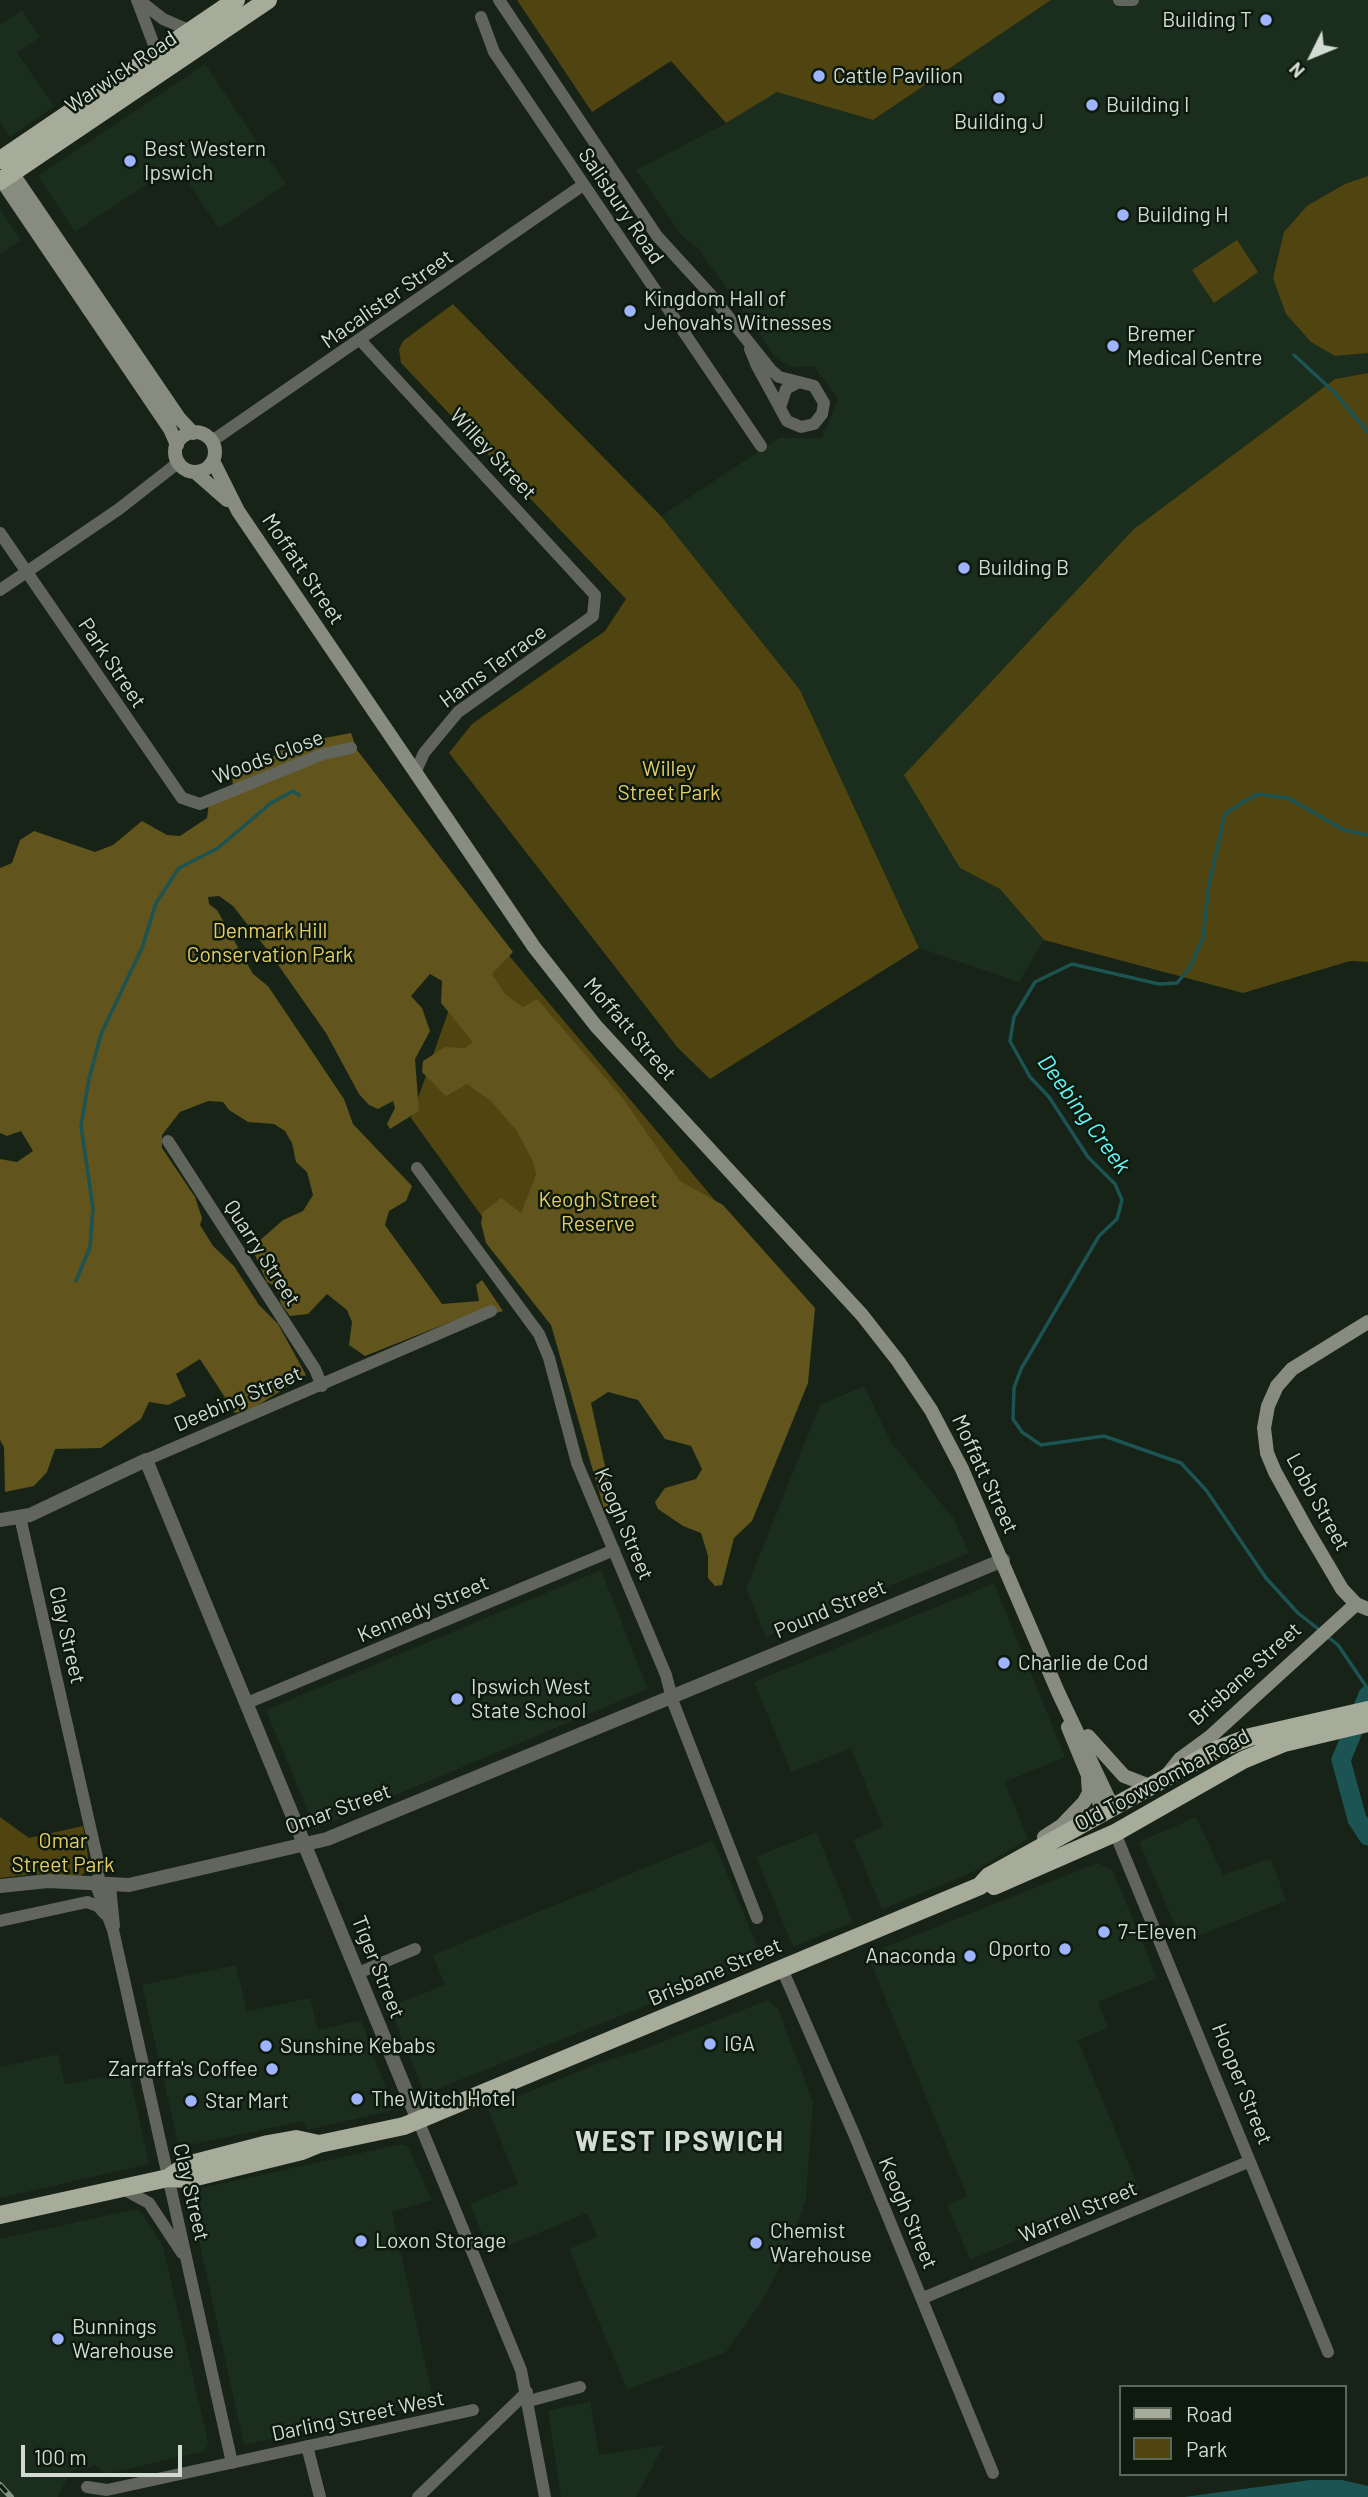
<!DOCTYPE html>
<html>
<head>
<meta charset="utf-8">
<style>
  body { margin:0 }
  #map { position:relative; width:1368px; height:2497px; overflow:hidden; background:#162316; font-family:Barlow,sans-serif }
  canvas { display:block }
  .legend { position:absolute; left:1119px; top:2385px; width:228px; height:91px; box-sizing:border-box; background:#0d190d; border:2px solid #5c675c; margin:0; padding:9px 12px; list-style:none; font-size:21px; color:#d2dbd2 }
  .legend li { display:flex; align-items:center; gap:14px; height:35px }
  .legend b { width:35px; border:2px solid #5c675c }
  .north { position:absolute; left:1277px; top:21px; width:70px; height:70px; -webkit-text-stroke:5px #0d190d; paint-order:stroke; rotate:227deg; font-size:19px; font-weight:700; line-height:28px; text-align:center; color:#d2dbd2 }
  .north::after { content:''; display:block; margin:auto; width:24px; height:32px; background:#d2dbd2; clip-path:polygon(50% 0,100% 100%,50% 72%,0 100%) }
  .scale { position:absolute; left:21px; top:2445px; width:161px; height:32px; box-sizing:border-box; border:4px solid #d2dbd2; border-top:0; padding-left:9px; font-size:21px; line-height:24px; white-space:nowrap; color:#d2dbd2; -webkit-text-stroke:5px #0d190d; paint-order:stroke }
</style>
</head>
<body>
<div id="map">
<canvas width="1368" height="2497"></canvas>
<ul class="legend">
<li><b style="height:9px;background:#a6ab9a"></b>Road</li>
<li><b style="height:19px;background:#504410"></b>Park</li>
</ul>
<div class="north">N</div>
<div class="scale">100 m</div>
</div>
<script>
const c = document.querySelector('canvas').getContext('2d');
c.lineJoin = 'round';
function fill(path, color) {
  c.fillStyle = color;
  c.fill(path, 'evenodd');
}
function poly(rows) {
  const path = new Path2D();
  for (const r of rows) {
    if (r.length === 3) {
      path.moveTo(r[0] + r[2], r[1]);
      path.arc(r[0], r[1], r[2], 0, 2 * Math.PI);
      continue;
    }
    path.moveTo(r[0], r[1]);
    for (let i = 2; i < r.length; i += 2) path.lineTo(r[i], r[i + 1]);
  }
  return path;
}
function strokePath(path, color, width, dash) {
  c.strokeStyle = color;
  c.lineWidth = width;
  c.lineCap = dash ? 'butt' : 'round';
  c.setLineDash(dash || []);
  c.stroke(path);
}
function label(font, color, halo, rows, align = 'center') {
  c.font = font + ' Barlow,sans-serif';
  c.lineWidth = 5;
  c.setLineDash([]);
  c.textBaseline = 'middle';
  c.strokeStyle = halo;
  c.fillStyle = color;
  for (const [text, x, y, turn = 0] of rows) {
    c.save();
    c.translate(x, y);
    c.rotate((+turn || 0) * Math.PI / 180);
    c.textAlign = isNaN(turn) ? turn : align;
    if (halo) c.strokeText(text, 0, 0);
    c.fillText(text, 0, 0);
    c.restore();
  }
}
fill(poly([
  [1051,0,1368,0,1368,373,1335,379,960,868,1000,889,1044,940,1019,982,919,948,800,690,661,516,779,438,822,438,838,399,814,366,792,367,776,358,698,248,682,236,636,170,726,123,777,92,873,120],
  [22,10,40,37,17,53,54,106,10,137,0,122,0,25],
  [205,64,286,184,219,229,176,165,75,232,38,176],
  [0,209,21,240,0,255],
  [864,1386,891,1442,954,1519,969,1553,766,1637,746,1589,820,1405],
  [601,1570,648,1689,315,1829,266,1710],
  [994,1583,1065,1757,1005,1782,1028,1839,973,1872,882,1909,853,1840,883,1827,851,1748,791,1772,754,1682],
  [1196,1817,1223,1875,1271,1858,1286,1901,1182,1942,1139,1842],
  [816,1832,853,1922,793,1947,756,1857],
  [713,1840,763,1959,425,2094,389,2007,445,1985,433,1955],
  [1098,1863,1113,1871,1157,1978,1098,2002,1108,2028,1078,2040,1139,2189,970,2260,947,2205,967,2196,867,1954],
  [236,1965,247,2011,310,1998,318,2030,361,2020,394,2110,307,2130,304,2121,185,2146,178,2143,142,1985],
  [768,2000,778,2008,813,2102,806,2199,790,2246,764,2298,726,2352,627,2390,569,2249,597,2237,587,2213,490,2253,470,2204,518,2184,488,2109,598,2063,647,2048],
  [58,2054,65,2084,129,2072,149,2164,0,2198,0,2067],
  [402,2144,408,2146,432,2200,392,2212,434,2403,244,2445,188,2191],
  [136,2209,143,2214,163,2246,208,2442,206,2448,202,2452,106,2474,94,2465,90,2468,76,2469,70,2472,58,2497,0,2497,0,2239],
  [590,2401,599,2455,664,2445,636,2497,561,2497,548,2411]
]), '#1b2d1c');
fill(poly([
  [517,0,1051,0,873,120,777,92,726,123,671,61,592,112],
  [1368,176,1368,353,1335,356,1311,342,1286,314,1273,278,1284,232,1307,206,1345,184],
  [1237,240,1258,272,1214,303,1192,270],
  [453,304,661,516,800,690,919,948,710,1079,678,1048,449,753,472,724,605,631,626,599,401,363,399,349,403,341],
  [1368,373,1368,962,1350,961,1243,993,1044,940,1000,889,960,868,904,775,1134,529,1335,379],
  [480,921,813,1317,553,1315,411,1118],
  [0,1817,29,1838,83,1826,90,1869,80,1876,33,1874,0,1878]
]), '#504410');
fill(poly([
  [351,733,357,750,513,952,492,974,506,995,523,1007,537,999,622,1097,680,1181,723,1205,815,1308,808,1383,752,1521,734,1538,722,1585,715,1586,708,1578,708,1556,701,1533,683,1526,658,1509,655,1502,665,1488,696,1479,702,1469,691,1446,665,1439,638,1400,608,1392,591,1403,615,1511,610,1516,604,1509,551,1325,486,1243,481,1223,483,1212,501,1198,521,1213,536,1175,534,1164,517,1131,491,1101,467,1084,446,1096,422,1072,423,1061,445,1047,465,1048,473,1042,441,1003,442,981,430,974,411,996,422,1008,430,1031,415,1059,419,1111,390,1129,387,1124,395,1108,393,1101,378,1109,369,1105,359,1094,326,1033,269,952,233,906,219,896,208,897,209,904,217,910,253,974,268,986,344,1099,353,1124,412,1186,406,1201,389,1211,385,1225,442,1304,479,1301,476,1285,482,1280,503,1311,496,1313,488,1307,365,1356,349,1345,352,1322,347,1310,327,1294,308,1314,290,1316,281,1304,277,1287,267,1282,254,1253,258,1242,283,1220,303,1211,313,1195,307,1172,296,1162,292,1143,285,1131,274,1124,248,1122,229,1110,223,1102,208,1101,180,1112,162,1135,162,1148,195,1197,202,1218,200,1225,213,1246,234,1266,259,1305,278,1324,306,1375,252,1409,235,1413,200,1359,176,1374,186,1396,168,1405,149,1402,141,1419,101,1448,55,1449,47,1472,34,1486,5,1492,4,1447,0,1440,0,1159,17,1162,33,1151,21,1131,7,1136,0,1133,0,868,12,863,20,840,34,831,95,852,113,845,142,821,167,835,180,836,207,818,209,803,233,785,232,777,241,769,262,765,288,745]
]), '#61541c');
fill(poly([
  [1310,2480,1342,2480,1368,2486,1368,2497,1184,2497]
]), '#1c5353');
strokePath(poly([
  [1294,355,1334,392,1368,432],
  [76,1281,90,1247,93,1208,81,1126,89,1079,101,1034,142,948,156,903,179,868,218,848,271,803,293,791,299,795],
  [1322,1632,1298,1613,1266,1578,1206,1490,1181,1463,1104,1436,1041,1445,1022,1432,1013,1419,1014,1388,1021,1369,1099,1236,1117,1219,1122,1200,1115,1184,1088,1157,1049,1097,1030,1077,1010,1041,1014,1017,1035,982,1072,964,1159,984,1177,983,1191,966,1203,937,1209,883,1225,814,1240,804,1258,794,1288,798,1344,830,1368,835],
  [1328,1637,1338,1645,1368,1689]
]), '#1c5353', 3.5);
strokePath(poly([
  [1368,1695,1341,1760,1357,1819,1368,1836]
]), '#1c5353', 19);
strokePath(poly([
  [137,0,157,53],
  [139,0,163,19,191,31],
  [499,0,657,236,711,295,771,370,779,377,799,382],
  [1119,0,1133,0],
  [481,17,494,52,761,446],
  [361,341,595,595,593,616,458,712,424,753,415,773],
  [750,349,757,366,787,421,801,427,814,424,822,414,824,403,814,386,799,382,786,389,780,408],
  [212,441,583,185],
  [0,533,182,798,200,804,323,754,351,748],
  [0,590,119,509,179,462],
  [168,1141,315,1369,322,1386],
  [417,1168,539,1334,549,1358,577,1463,666,1675,673,1702,757,1918],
  [146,1460,491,1311],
  [20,1517,98,1862,99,1886],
  [247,1703,614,1550],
  [1115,1833,1328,2352],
  [96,1885,113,1930,232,2463],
  [110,1886,114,1926],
  [0,1921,87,1902,98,1906,105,1914],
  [782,1969,854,2134,993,2473],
  [358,1973,415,1949],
  [418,2120,521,2370,545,2497],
  [123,2189,149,2203,182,2253],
  [923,2298,1248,2162],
  [529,2401,580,2387],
  [307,2446,320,2497],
  [87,2487,107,2490,473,2410],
  [418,2497,527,2392]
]), '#62655c', 12);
strokePath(poly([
  [0,1520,30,1515,146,1460,418,2120],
  [0,1886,48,1881,129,1885,327,1839,1003,1560]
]), '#62655c', 14);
strokePath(poly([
  [6,164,179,418,193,433],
  [0,178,170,429,177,445],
  [195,452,20],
  [213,461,238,511,534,947,596,1026,862,1315,898,1361,931,1410,962,1469,1058,1692,1113,1808],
  [195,472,227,500],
  [1368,1322,1292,1369,1277,1386,1268,1406,1264,1428,1267,1453,1275,1472,1306,1528,1342,1589,1356,1604,1368,1609],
  [1068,1727,1104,1814],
  [1088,1736,1124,1776,1150,1786],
  [1167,1775,1180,1759,1210,1737,1356,1604],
  [1044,1837,1061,1826,1084,1802,1089,1793,1088,1779]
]), '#888c7f', 14);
strokePath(poly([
  [0,160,236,0],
  [0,181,268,0],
  [994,1886,1115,1833,1243,1760,1284,1743,1368,1723],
  [168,2178,187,2165,268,2144,296,2139,319,2144],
  [0,2215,168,2178,188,2179,302,2151,319,2144,404,2126,980,1886,989,1876,1216,1750,1250,1737,1368,1710]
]), '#a6ab9a', 18);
const rail = poly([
  [0,2485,11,2497]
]);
strokePath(rail, '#869186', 6);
strokePath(rail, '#0d190d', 3.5, [10]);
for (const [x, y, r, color] of [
  [1266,20,7,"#9eb4fd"],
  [819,76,7,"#9eb4fd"],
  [999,98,7,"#9eb4fd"],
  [1092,105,7,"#9eb4fd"],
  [130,161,7,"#9eb4fd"],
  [1123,215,7,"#9eb4fd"],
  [630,311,7,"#9eb4fd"],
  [1113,346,7,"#9eb4fd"],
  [964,568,7,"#9eb4fd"],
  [1004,1663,7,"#9eb4fd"],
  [457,1699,7,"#9eb4fd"],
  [1104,1932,7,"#9eb4fd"],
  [1065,1949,7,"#9eb4fd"],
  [970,1956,7,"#9eb4fd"],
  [710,2044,7,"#9eb4fd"],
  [266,2046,7,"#9eb4fd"],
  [272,2069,7,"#9eb4fd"],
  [357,2099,7,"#9eb4fd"],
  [191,2101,7,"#9eb4fd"],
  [361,2241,7,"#9eb4fd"],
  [756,2243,7,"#9eb4fd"],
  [58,2339,7,"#9eb4fd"]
]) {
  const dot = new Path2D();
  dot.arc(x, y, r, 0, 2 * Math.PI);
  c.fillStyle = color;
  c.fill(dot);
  strokePath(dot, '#0d190d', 2.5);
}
label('21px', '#d2dbd2', '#0d190d', [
  ["Building T",1252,20,"right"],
  ["Cattle Pavilion",833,76],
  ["Building I",1106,105],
  ["Building J",999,122,"center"],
  ["Best Western",144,149],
  ["Ipswich",144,173],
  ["Building H",1137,215],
  ["Kingdom Hall of",644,299],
  ["Jehovah's Witnesses",644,323],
  ["Bremer",1127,334],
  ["Medical Centre",1127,358],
  ["Building B",978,568],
  ["Charlie de Cod",1018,1663],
  ["Ipswich West",471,1687],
  ["State School",471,1711],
  ["7-Eleven",1118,1932],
  ["Oporto",1051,1949,"right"],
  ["Anaconda",956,1956,"right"],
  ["IGA",724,2044],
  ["Sunshine Kebabs",280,2046],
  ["Zarraffa's Coffee",258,2069,"right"],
  ["The Witch Hotel",371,2099],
  ["Star Mart",205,2101],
  ["Chemist",770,2231],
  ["Warehouse",770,2255],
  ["Loxon Storage",375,2241],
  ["Bunnings",72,2327],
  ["Warehouse",72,2351]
], 'left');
label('21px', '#d2dbd2', '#0d190d', [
  ["Warwick Road",121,72,-34],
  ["Salisbury Road",621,206,56],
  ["Macalister Street",387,299,-35],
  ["Willey Street",493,454,47],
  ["Moffatt Street",303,569,56],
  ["Park Street",112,663,56],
  ["Hams Terrace",493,666,-36],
  ["Woods Close",268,757,-21],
  ["Moffatt Street",630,1029,49],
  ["Quarry Street",262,1253,57],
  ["Deebing Street",238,1399,-23],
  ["Moffatt Street",985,1474,65],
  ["Lobb Street",1318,1502,61],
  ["Keogh Street",624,1524,67],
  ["Kennedy Street",423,1609,-23],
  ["Pound Street",830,1609,-23],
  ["Clay Street",67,1635,77],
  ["Brisbane Street",1245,1674,-42],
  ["Old Toowoomba Road",1162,1780,-28],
  ["Omar Street",338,1809,-20],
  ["Tiger Street",378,1967,68],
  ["Brisbane Street",715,1972,-23],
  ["Hooper Street",1242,2084,68],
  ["Clay Street",191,2192,77],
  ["Warrell Street",1078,2212,-23],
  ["Keogh Street",908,2213,67],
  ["Darling Street West",358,2416,-12]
]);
label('21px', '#e5cc67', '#0d190d', [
  ["Willey",669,769],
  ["Street Park",669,793],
  ["Denmark Hill",270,931],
  ["Conservation Park",270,955],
  ["Keogh Street",598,1200],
  ["Reserve",598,1224],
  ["Omar",63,1841],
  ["Street Park",63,1865]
]);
label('italic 23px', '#63f5f7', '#0d190d', [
  ["Deebing Creek",1084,1114,54]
]);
c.letterSpacing = '2px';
label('bold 28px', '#d2dbd2', '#0d190d', [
  ["WEST IPSWICH",680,2142]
]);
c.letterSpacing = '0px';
</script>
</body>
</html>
